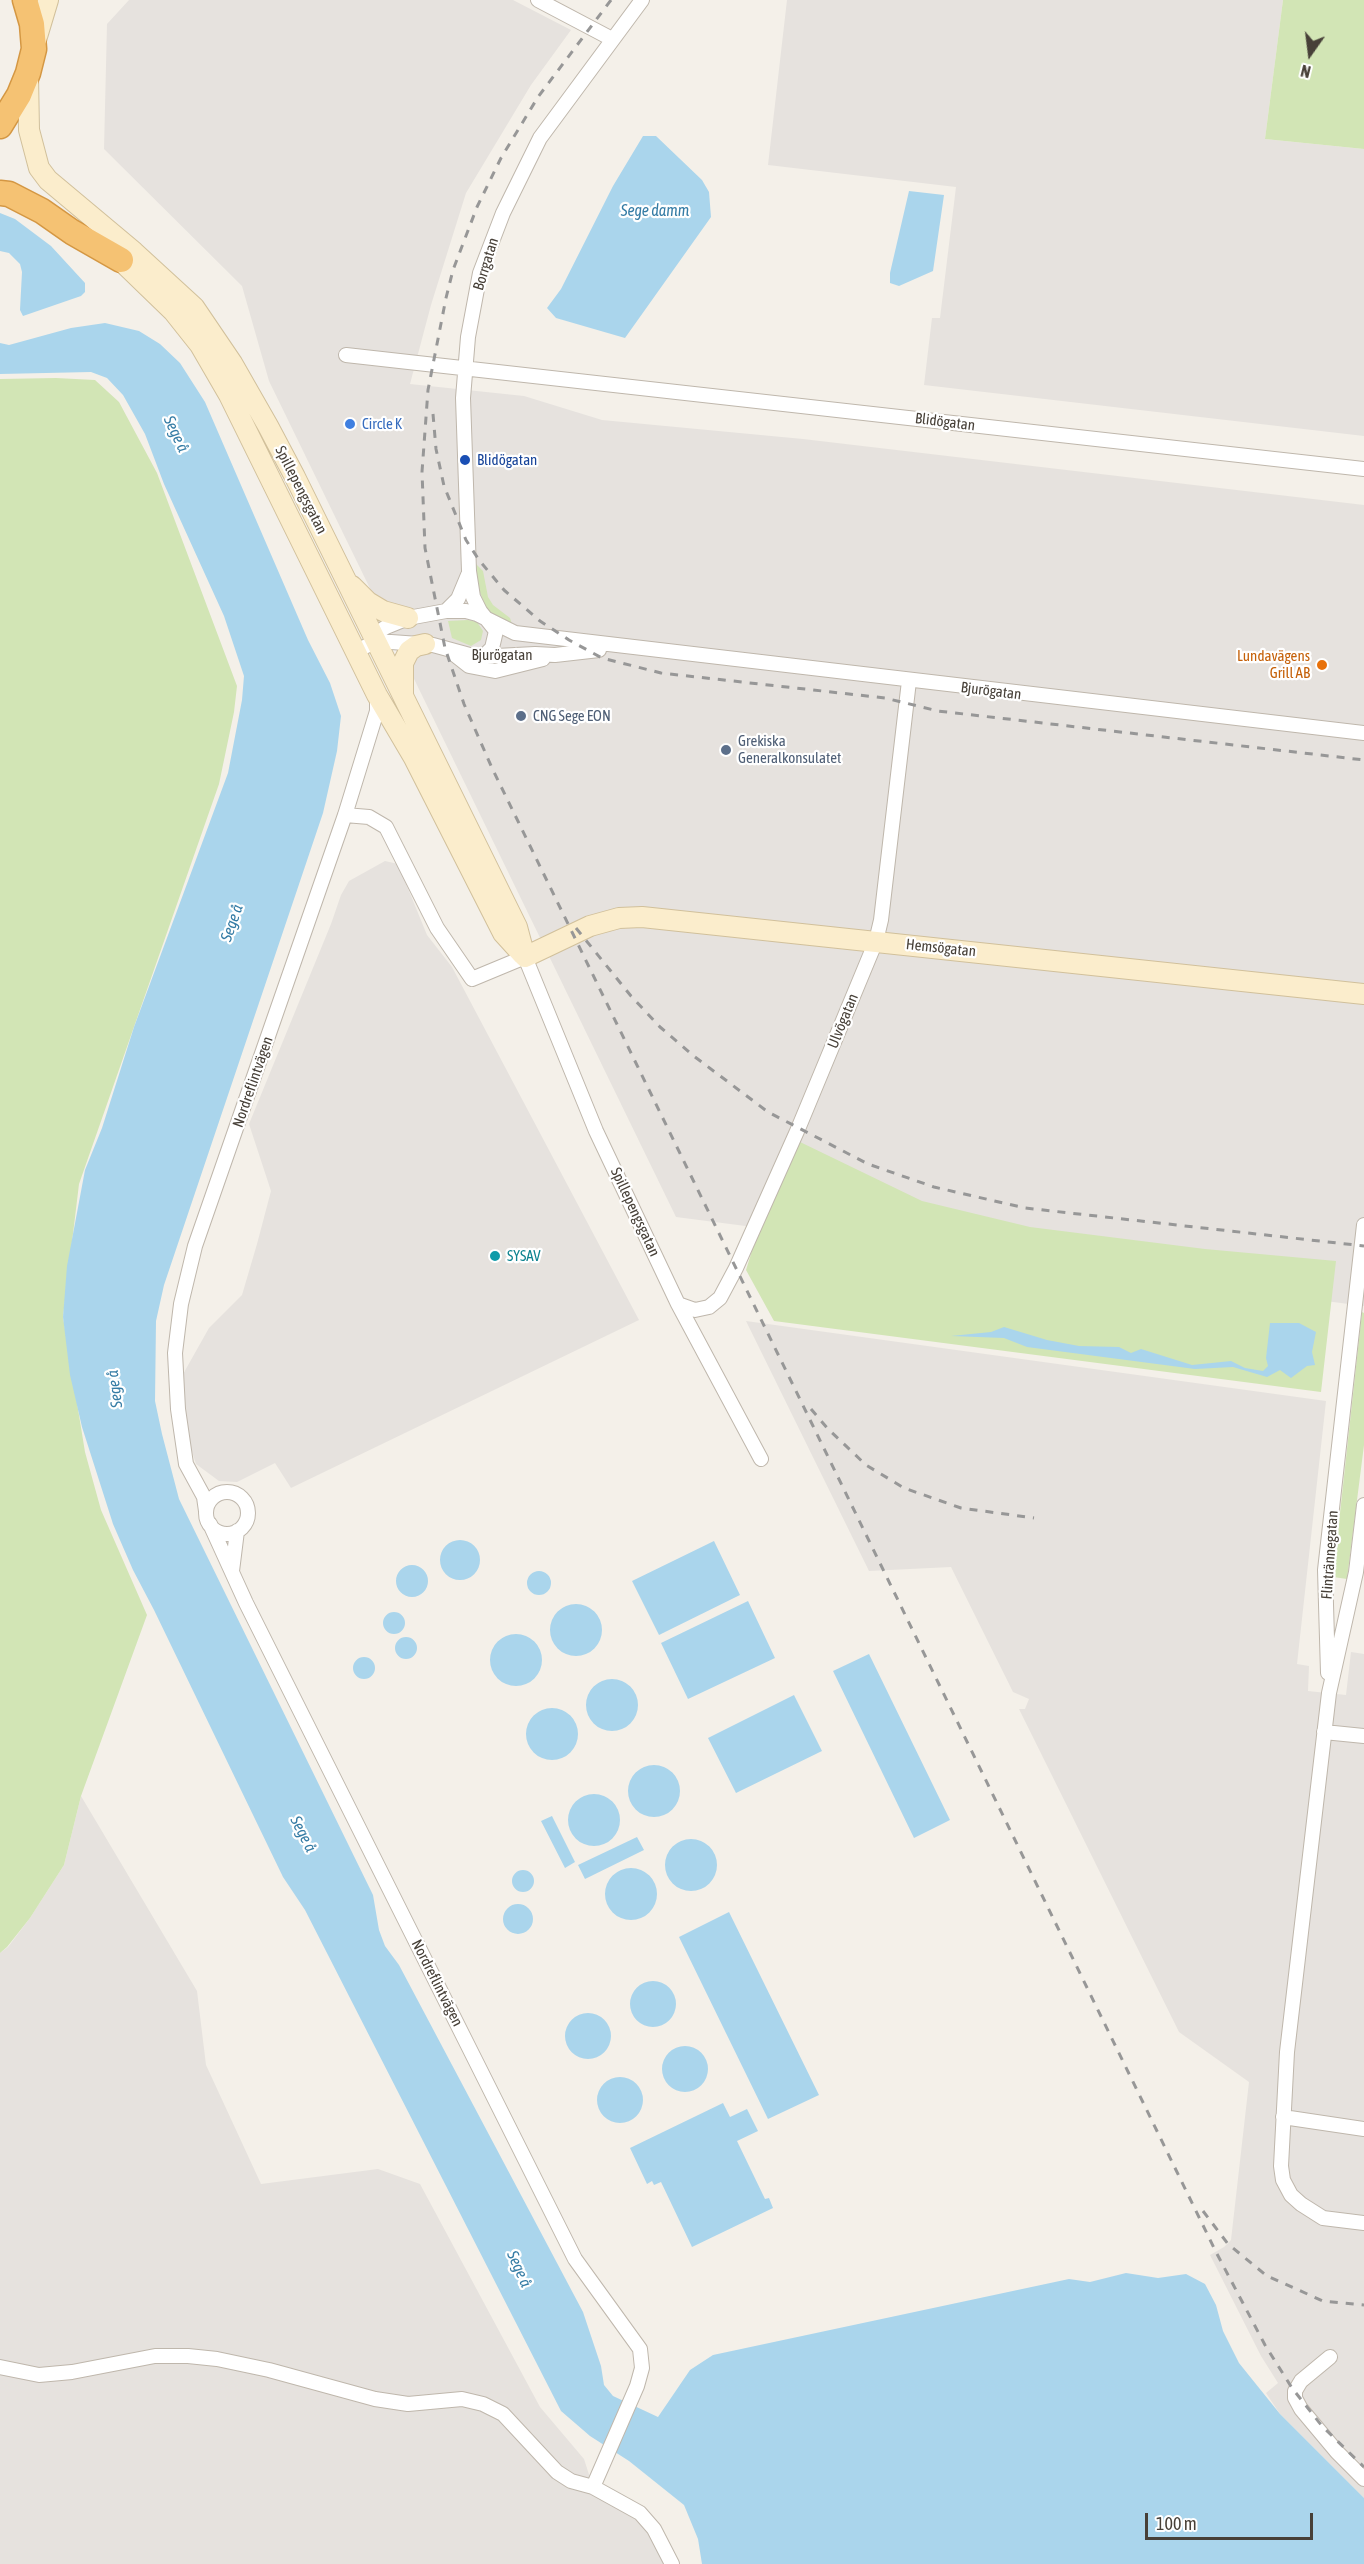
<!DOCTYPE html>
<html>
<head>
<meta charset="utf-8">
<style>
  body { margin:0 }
  #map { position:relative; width:1364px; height:2564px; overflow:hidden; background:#f4f0e9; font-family:"Asap Condensed",sans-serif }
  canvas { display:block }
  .north { position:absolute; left:1280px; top:24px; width:60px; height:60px; -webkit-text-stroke:4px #fff; paint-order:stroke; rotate:194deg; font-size:16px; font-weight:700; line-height:24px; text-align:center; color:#474038 }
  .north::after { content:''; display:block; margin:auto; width:21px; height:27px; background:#474038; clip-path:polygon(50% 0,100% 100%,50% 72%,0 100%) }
  .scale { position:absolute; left:1145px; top:2513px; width:168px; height:27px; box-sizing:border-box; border:3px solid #474038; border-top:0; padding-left:8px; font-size:18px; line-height:21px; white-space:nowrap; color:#474038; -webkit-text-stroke:4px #fff; paint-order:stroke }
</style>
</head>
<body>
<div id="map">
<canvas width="1364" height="2564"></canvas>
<div class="north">N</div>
<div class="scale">100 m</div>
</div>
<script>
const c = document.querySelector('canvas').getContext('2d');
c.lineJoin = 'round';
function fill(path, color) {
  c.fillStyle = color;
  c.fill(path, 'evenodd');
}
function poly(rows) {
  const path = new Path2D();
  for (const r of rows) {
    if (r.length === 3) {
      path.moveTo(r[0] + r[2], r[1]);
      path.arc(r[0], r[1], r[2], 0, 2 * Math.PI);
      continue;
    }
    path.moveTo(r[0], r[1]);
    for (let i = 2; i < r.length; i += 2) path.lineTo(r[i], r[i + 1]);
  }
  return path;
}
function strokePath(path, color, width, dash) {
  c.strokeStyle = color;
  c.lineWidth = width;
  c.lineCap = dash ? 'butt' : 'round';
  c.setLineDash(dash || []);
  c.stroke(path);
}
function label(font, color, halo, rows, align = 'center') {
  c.font = font + ' "Asap Condensed",sans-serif';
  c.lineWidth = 4.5;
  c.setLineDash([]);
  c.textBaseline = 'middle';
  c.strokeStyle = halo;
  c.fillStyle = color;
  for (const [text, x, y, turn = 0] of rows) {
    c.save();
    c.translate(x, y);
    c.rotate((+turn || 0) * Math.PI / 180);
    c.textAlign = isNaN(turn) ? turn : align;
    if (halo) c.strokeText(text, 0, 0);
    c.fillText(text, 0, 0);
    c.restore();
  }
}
fill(poly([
  [129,0,513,0,571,30,531,85,466,193,431,305,410,384,524,396,602,420,803,439,1364,505,1364,1306,676,1217,269,381,242,286,104,149,107,24],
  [787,0,1283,0,1265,139,1364,149,1364,436,924,385,932,318,940,318,956,187,768,165],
  [385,861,398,864,427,935,452,967,639,1320,291,1488,275,1463,237,1482,219,1481,196,1464,183,1424,178,1383,209,1328,242,1295,257,1244,271,1191,249,1124,331,924,341,895,349,881],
  [746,1321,1326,1401,1297,1664,1309,1666,1308,1691,1346,1695,1351,1652,1364,1654,1364,2498,1280,2414,1266,2393,1278,2383,1261,2356,1210,2255,1224,2247,1231,2240,1249,2082,1179,2032,1019,1709,1025,1709,1029,1699,1013,1692,951,1567,869,1571],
  [81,1796,197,1991,206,2065,261,2184,378,2169,420,2184,540,2407,584,2459,593,2487,640,2513,672,2564,0,2564,0,1953,8,1947,30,1918,64,1865]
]), '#e6e2de');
fill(poly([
  [1283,0,1364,0,1364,149,1265,139],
  [56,378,95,380,119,402,157,473,237,686,234,712,219,784,79,1184,63,1317,85,1452,101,1510,147,1615,81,1796,64,1865,30,1918,7,1947,0,1953,0,379],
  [476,564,483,571,488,597,493,605,510,618,512,624,492,615,487,610,478,587],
  [468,620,477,622,483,631,481,640,471,646,452,638,448,621],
  [798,1141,922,1201,1030,1227,1205,1249,1336,1261,1321,1392,774,1321,746,1270,758,1231],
  [1362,1312,1364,1313,1364,1445,1347,1579,1333,1577]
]), '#d2e5b5');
fill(poly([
  [643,136,656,136,702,180,709,192,711,217,625,338,556,318,547,308,561,289,613,186],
  [909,191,944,195,933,271,899,286,890,283,890,273],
  [0,213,15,219,51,246,85,283,85,292,81,296,23,316,20,310,22,272,20,264,9,253,0,251],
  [105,323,139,331,160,344,180,363,205,402,308,640,330,683,341,716,337,751,323,813,164,1285,156,1321,155,1401,162,1434,179,1499,373,1895,379,1930,385,1946,399,1965,583,2312,601,2366,604,2385,613,2396,658,2417,690,2370,713,2355,1069,2279,1090,2282,1126,2273,1158,2278,1186,2274,1205,2284,1216,2305,1223,2331,1239,2363,1280,2414,1364,2498,1364,2564,702,2564,698,2539,684,2505,629,2461,590,2436,561,2411,305,1910,283,1877,154,1610,133,1570,113,1524,82,1427,70,1375,63,1317,67,1266,85,1170,102,1128,134,1027,228,773,242,700,244,676,224,616,164,484,145,434,123,395,107,378,91,372,0,374,0,343,9,345,71,328],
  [1270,1323,1299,1323,1316,1332,1312,1352,1315,1365,1307,1366,1291,1378,1280,1370,1267,1377,1233,1367,1195,1369,1027,1347,1004,1338,951,1336,991,1332,1004,1327,1047,1340,1079,1346,1119,1347,1131,1353,1141,1349,1192,1365,1231,1361,1245,1368,1263,1371,1268,1366,1266,1358],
  [460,1560,20],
  [714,1541,740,1595,659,1635,632,1581],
  [412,1581,16],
  [539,1583,12],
  [748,1601,775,1658,688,1699,661,1643],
  [576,1630,26],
  [394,1623,11],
  [516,1660,26],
  [406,1648,11],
  [869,1654,950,1820,914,1838,833,1671],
  [364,1668,11],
  [612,1705,26],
  [794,1695,822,1751,736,1793,708,1738],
  [552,1734,26],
  [654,1791,26],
  [594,1820,26],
  [552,1816,575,1862,565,1868,541,1821],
  [637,1837,644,1850,585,1879,578,1865],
  [691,1865,26],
  [631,1894,26],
  [523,1881,11],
  [518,1919,15],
  [729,1912,819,2095,768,2119,679,1937],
  [653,2004,23],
  [588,2036,23],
  [685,2069,23],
  [620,2100,23],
  [723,2103,730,2117,747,2109,758,2131,737,2141,765,2199,769,2198,773,2208,692,2247,661,2182,654,2185,652,2181,647,2184,630,2148]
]), '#aad5ec');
const street = poly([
  [538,0,612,39],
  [346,355,1364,469],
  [446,611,458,599,468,575],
  [375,642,380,631,386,627,408,618,446,611,466,611,477,614,515,633,1364,733],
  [356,651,375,642,391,642,433,645,477,657,535,654,555,655,599,650],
  [455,655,469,666,495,671,543,659],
  [483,657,492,648,496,631,480,611,473,597,469,571,463,398,468,337,480,273,503,213,540,138,642,0],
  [345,815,369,817,386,827,437,928,472,979,525,957,596,1131,678,1304,761,1459],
  [678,1304,695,1310,709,1307,720,1298,736,1268,798,1129,876,941,881,920,909,681],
  [227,1513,21],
  [1364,1505,1356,1572,1329,1693,1287,2052,1281,2166,1283,2180,1291,2195,1301,2204,1323,2218,1364,2223],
  [206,1511,204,1497,186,1464,178,1409,175,1353,181,1304,195,1246,345,815,377,711,377,697],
  [232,1571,237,1531],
  [1328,1673,1325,1570,1364,1225],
  [1324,1732,1364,1736],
  [1283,2117,1364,2129],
  [1330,2357,1301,2381,1295,2391,1295,2398,1301,2409,1337,2452,1364,2479],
  [0,2367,39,2375,72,2372,155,2356,188,2356,217,2359,269,2370,375,2399,408,2404,462,2399,483,2404,503,2414,557,2472,571,2481,593,2487,637,2386,642,2368,640,2349,575,2259,246,1603,210,1524],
  [593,2487,640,2513,654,2529,672,2564]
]);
const secondary = poly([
  [36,40,48,0],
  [28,76,29,130,39,168,48,180,134,252,194,307,232,363,268,426,295,477,517,927,525,957],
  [110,250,173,311,200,345,229,395,377,695,414,758,503,933,523,955],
  [352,586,368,602,383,611,408,618],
  [403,694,403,663,409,651,416,646,425,644],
  [525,957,590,926,619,918,642,917,1364,994]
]);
const highway = poly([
  [0,126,19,95,28,73,34,49,32,24,25,0],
  [0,193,9,194,42,211,72,232,121,260]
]);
strokePath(street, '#bfb7ac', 16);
strokePath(secondary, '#d1c09b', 22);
strokePath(highway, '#d49743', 27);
strokePath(street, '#fff', 14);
strokePath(secondary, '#fbedcc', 20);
strokePath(highway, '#f5c273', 24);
strokePath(poly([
  [611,0,538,97,501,158,477,207,453,270,446,298,428,390,422,472,425,548,445,648,464,704,492,768,1216,2252,1265,2345,1292,2388,1322,2426,1364,2467],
  [433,414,436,449,444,486,466,540,479,560,504,590,540,621,569,640,602,658,661,673,885,698,938,711,1364,760],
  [576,928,631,996,660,1027,695,1057,768,1112,868,1164,934,1187,1025,1208,1364,1246],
  [811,1409,828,1429,866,1465,904,1488,961,1508,1034,1518],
  [1203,2211,1228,2244,1267,2276,1323,2301,1364,2305]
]), '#979797', 3, [8, 8]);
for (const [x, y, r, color] of [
  [350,424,6,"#3f7fe0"],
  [465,460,6,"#1a4fb4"],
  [1322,665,6,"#e8710a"],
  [521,716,6,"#5c6f8a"],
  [726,750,6,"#5c6f8a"],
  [495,1256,6,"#0f9aa8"]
]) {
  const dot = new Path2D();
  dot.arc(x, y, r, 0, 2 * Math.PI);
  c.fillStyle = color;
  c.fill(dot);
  strokePath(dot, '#fff', 2);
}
label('15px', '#474038', '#fff', [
  ["Borrgatan",486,264,-73],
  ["Blidögatan",945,422,7],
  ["Spillepengsgatan",301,490,63],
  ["Bjurögatan",502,655],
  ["Bjurögatan",991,691,7],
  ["Hemsögatan",941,948,6],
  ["Ulvögatan",843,1021,-68],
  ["Nordreflintvägen",253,1082,-71],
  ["Spillepengsgatan",635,1212,65],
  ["Flintrännegatan",1330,1555,-86],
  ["Nordreflintvägen",437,1983,63]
]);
label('15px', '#366cbe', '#fff', [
  ["Circle K",362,424]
], 'left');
label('15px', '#164399', '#fff', [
  ["Blidögatan",477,460]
], 'left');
label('15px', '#c56008', '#fff', [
  ["Lundavägens",1310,656],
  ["Grill AB",1310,673]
], 'right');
label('15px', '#4e5e75', '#fff', [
  ["CNG Sege EON",533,716],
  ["Grekiska",738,741],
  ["Generalkonsulatet",738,758]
], 'left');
label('15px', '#0d838f', '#fff', [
  ["SYSAV",507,1256]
], 'left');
label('italic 16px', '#357ca5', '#fff', [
  ["Sege damm",655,211],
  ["Sege å",176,434,65],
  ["Sege å",232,923,-71],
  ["Sege å",115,1389,-97],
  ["Sege å",303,1834,63],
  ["Sege å",519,2269,66]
]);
</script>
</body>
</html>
